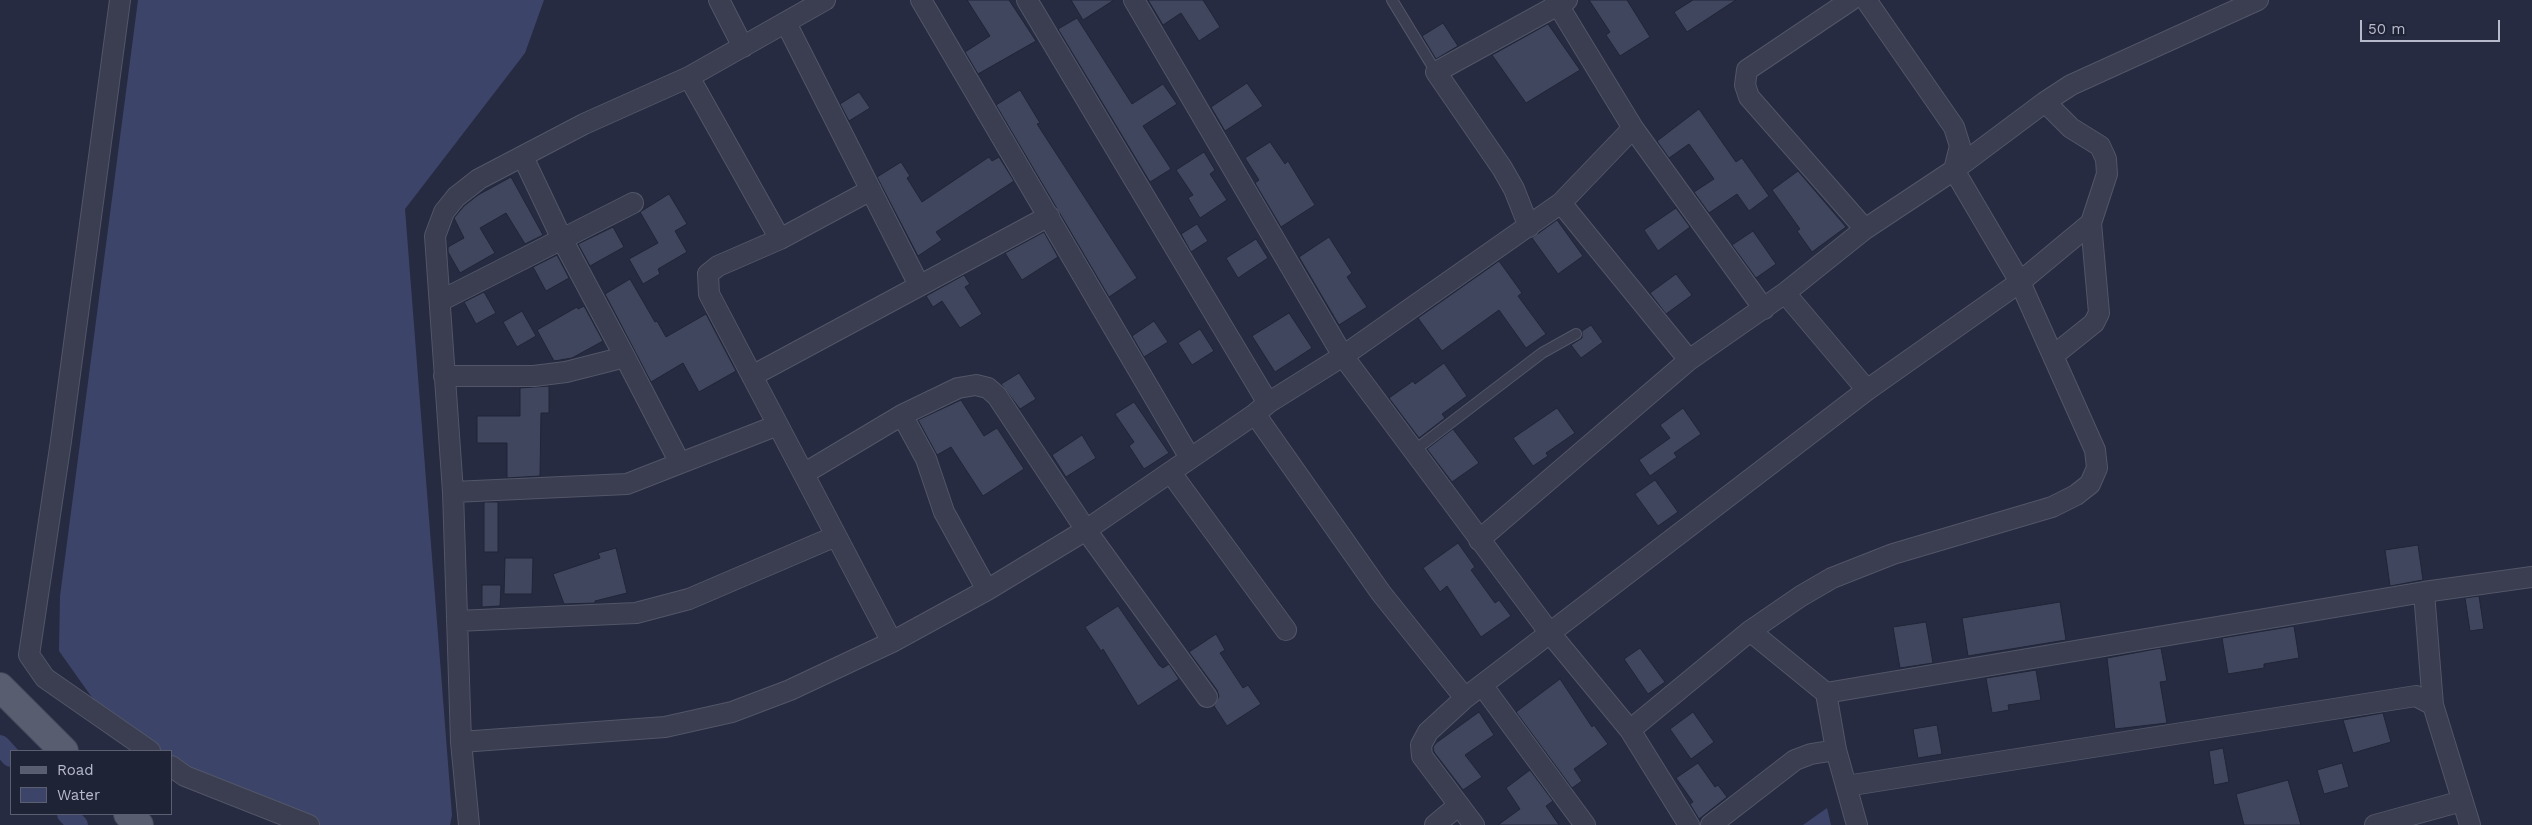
<!DOCTYPE html>
<html>
<head>
<meta charset="utf-8">
<style>
  body { margin:0 }
  #map { position:relative; width:2532px; height:825px; overflow:hidden; background:#262b41; font-family:"Work Sans",sans-serif }
  canvas { display:block }
  .legend { position:absolute; left:10px; top:750px; width:162px; height:65px; box-sizing:border-box; background:#1f2336; border:1px solid #5c5f72; margin:0; padding:6px 9px; list-style:none; font-size:15px; color:#b7bacb }
  .legend li { display:flex; align-items:center; gap:10px; height:25px }
  .legend b { width:25px; border:1px solid #5c5f72 }
  .scale { position:absolute; left:2360px; top:20px; width:140px; height:22px; box-sizing:border-box; border:2px solid #b7bacb; border-top:0; padding-left:6px; font-size:15px; line-height:18px; white-space:nowrap; color:#b7bacb; -webkit-text-stroke:4px #1f2336; paint-order:stroke }
</style>
</head>
<body>
<div id="map">
<canvas width="2532" height="825"></canvas>
<ul class="legend">
<li><b style="height:6px;background:#585d70"></b>Road</li>
<li><b style="height:14px;background:#3c4569"></b>Water</li>
</ul>
<div class="scale">50 m</div>
</div>
<script>
const c = document.querySelector('canvas').getContext('2d');
c.lineJoin = 'round';
function fill(path, color) {
  c.fillStyle = color;
  c.fill(path, 'evenodd');
}
function poly(rows) {
  const path = new Path2D();
  for (const r of rows) {
    path.moveTo(r[0], r[1]);
    for (let i = 2; i < r.length; i += 2) path.lineTo(r[i], r[i + 1]);
  }
  return path;
}
function strokePath(path, color, width, dash) {
  c.strokeStyle = color;
  c.lineWidth = width;
  c.lineCap = dash ? 'butt' : 'round';
  c.setLineDash(dash || []);
  c.stroke(path);
}
fill(poly([
  [138,0,544,0,525,53,405,209,452,815,450,825,305,825,171,766,171,751,151,751,108,720,59,651,60,596],
  [1827,808,1831,825,1803,825]
]), '#3c4569');
strokePath(poly([
  [0,745,11,757],
  [67,814,78,825]
]), '#3c4569', 20);
const building = poly([
  [967,0,1009,0,1036,41,978,74,965,52,990,36,967,0],
  [1071,0,1114,0,1083,20,1071,0],
  [1148,0,1203,0,1220,27,1199,41,1181,13,1163,25,1148,0],
  [1589,0,1627,0,1650,37,1620,56,1606,35,1610,32,1589,0],
  [1693,0,1736,0,1687,32,1674,12,1693,0],
  [1077,18,1132,104,1163,84,1177,104,1143,126,1171,169,1150,182,1058,29,1077,18],
  [1443,23,1458,46,1436,59,1422,36,1443,23],
  [1548,24,1580,70,1526,103,1492,55,1548,24],
  [1247,83,1263,106,1225,131,1211,107,1247,83],
  [1020,90,1040,123,1037,124,1137,278,1109,297,996,105,1020,90],
  [859,92,870,108,849,121,840,104,859,92],
  [1699,109,1736,162,1742,158,1769,196,1749,211,1737,194,1709,213,1694,192,1714,179,1689,144,1669,158,1657,141,1699,109],
  [1270,142,1285,164,1288,161,1315,205,1281,227,1255,183,1259,180,1245,158,1270,142],
  [1204,152,1215,170,1210,174,1227,200,1200,218,1188,198,1193,195,1176,170,1204,152],
  [989,157,992,161,999,157,1014,181,936,232,942,240,918,256,877,177,901,162,910,176,907,178,922,202,989,157],
  [1798,171,1846,227,1812,252,1797,231,1800,229,1772,190,1798,171],
  [511,177,543,235,525,244,506,213,480,228,495,253,460,273,448,252,448,247,464,238,454,218,464,206,478,195,511,177],
  [669,194,687,224,675,231,687,252,658,269,660,274,643,284,629,259,658,243,640,212,669,194],
  [1676,208,1690,227,1658,251,1644,230,1676,208],
  [1557,220,1583,256,1558,274,1532,238,1557,220],
  [1197,224,1208,241,1191,252,1181,234,1197,224],
  [613,227,624,247,590,266,578,244,613,227],
  [1753,231,1776,264,1756,278,1732,245,1753,231],
  [1044,232,1058,257,1022,280,1005,253,1044,232],
  [1329,237,1352,273,1347,277,1367,307,1339,325,1299,257,1329,237],
  [1256,239,1268,258,1238,278,1226,258,1256,239],
  [557,255,569,278,546,291,533,267,557,255],
  [1499,261,1522,293,1518,296,1546,334,1526,348,1499,310,1442,351,1418,318,1499,261],
  [1676,274,1692,295,1666,314,1650,293,1676,274],
  [964,275,970,284,965,287,982,314,960,328,942,301,933,307,926,296,964,275],
  [630,279,655,322,657,321,666,337,706,314,736,371,699,392,683,363,651,382,605,294,630,279],
  [484,292,496,313,476,324,464,302,484,292],
  [584,306,603,341,572,358,554,361,537,330,577,307,578,309,584,306],
  [522,311,536,336,517,347,503,322,522,311],
  [1289,313,1312,348,1275,372,1252,336,1289,313],
  [1154,321,1168,342,1144,357,1132,336,1154,321],
  [1591,325,1603,342,1581,358,1571,345,1582,338,1582,331,1591,325],
  [1200,329,1214,351,1192,365,1178,343,1200,329],
  [1444,363,1467,396,1442,414,1445,418,1419,438,1389,398,1413,381,1415,384,1444,363],
  [1019,373,1036,399,1020,409,1001,384,1019,373],
  [549,386,549,413,541,413,540,476,507,478,507,443,477,443,477,416,520,416,520,388,549,386],
  [961,400,984,436,997,428,1024,469,983,496,951,447,937,455,918,420,961,400],
  [1134,402,1169,453,1144,469,1129,446,1134,442,1115,414,1134,402],
  [1557,408,1575,433,1546,453,1548,456,1533,466,1513,438,1557,408],
  [1683,408,1701,434,1674,453,1677,457,1650,476,1639,460,1670,438,1660,425,1683,408],
  [1453,429,1479,463,1452,482,1427,449,1453,429],
  [1082,435,1096,458,1066,477,1052,455,1082,435],
  [1655,480,1678,512,1658,526,1635,494,1655,480],
  [484,502,498,502,498,552,484,552,484,502],
  [1458,543,1475,567,1471,570,1495,603,1499,600,1511,616,1481,637,1447,586,1440,592,1423,568,1458,543],
  [2418,545,2423,580,2390,586,2385,550,2418,545],
  [616,548,627,593,595,601,595,603,564,604,553,574,600,558,598,553,616,548],
  [505,558,533,558,532,594,504,594,505,558],
  [482,585,501,585,500,606,482,607,482,585],
  [2479,596,2484,629,2470,631,2465,598,2479,596],
  [2060,602,2066,640,1968,656,1962,618,2060,602],
  [1118,606,1159,665,1163,668,1169,664,1179,679,1138,706,1103,649,1101,651,1085,627,1118,606],
  [1926,622,1933,663,1900,668,1893,627,1926,622],
  [2294,626,2299,658,2264,664,2264,668,2228,674,2222,638,2294,626],
  [1216,634,1225,650,1220,653,1243,688,1248,685,1261,704,1227,726,1214,706,1219,696,1217,690,1189,652,1216,634],
  [1640,648,1665,682,1648,694,1624,659,1640,648],
  [2161,648,2167,681,2160,682,2167,723,2115,729,2107,658,2161,648],
  [2036,670,2041,700,2008,705,2009,710,1992,713,1986,678,2036,670],
  [1560,679,1592,727,1594,725,1608,744,1574,769,1582,781,1572,788,1516,712,1560,679],
  [1479,712,1494,735,1465,755,1482,777,1463,790,1434,752,1433,747,1436,743,1479,712],
  [1693,712,1714,742,1691,759,1670,729,1693,712],
  [2383,713,2391,742,2353,753,2343,720,2383,713],
  [1937,725,1942,754,1918,758,1913,729,1937,725],
  [2223,748,2229,782,2214,785,2209,751,2223,748],
  [1698,763,1715,787,1718,785,1727,797,1699,819,1690,804,1693,802,1676,778,1698,763],
  [2342,763,2349,787,2324,794,2317,770,2342,763],
  [1530,770,1553,801,1546,806,1559,825,1498,825,1520,809,1506,788,1530,770],
  [2288,780,2301,825,2244,825,2236,794,2288,780]
]);
fill(building, '#40465e');
strokePath(building, '#212538', 1);
const lane = poly([
  [1392,0,1436,72],
  [1415,450,1542,353,1576,334]
]);
const street = poly([
  [120,0,61,441,29,655,45,678,150,751],
  [719,0,743,47],
  [921,0,1190,458],
  [1027,0,1268,403],
  [1134,0,1343,356,1549,632,1630,730,1689,825],
  [1555,0,1633,128,1764,309],
  [786,23,919,285],
  [689,77,780,239,718,266,708,274,709,294,892,642],
  [2045,102,2071,128,2100,146,2106,159,2107,174,2091,223,2099,313,2094,323,2054,355],
  [523,157,562,239,625,357],
  [1561,203,1633,128],
  [1529,227,1514,189,1502,168,1436,72,1567,0],
  [1865,229,1954,170,2045,102,2071,85,2258,0],
  [780,239,871,190],
  [1785,293,1865,229,1749,97,1745,85,1747,70,1851,0],
  [440,301,633,203],
  [444,376,534,376,566,372,625,357,680,463],
  [752,376,1049,216],
  [1867,390,2020,282,2091,223],
  [1255,414,1381,593,1465,698,1867,390,1785,293,1689,360,1479,540],
  [902,415,926,459,944,512,987,590],
  [805,473,902,415,958,388,976,385,988,388,997,396,1086,530,1207,697],
  [1171,473,1286,630],
  [453,492,627,484,778,425],
  [2424,592,2433,705],
  [457,621,636,613,689,599,836,536],
  [1750,631,1826,693,1836,750,1857,825],
  [1482,685,1585,825],
  [1826,693,2424,592,2532,577],
  [1465,698,1428,732,1421,745,1422,756,1474,825],
  [1630,730,1750,631,1801,596,1832,578,1893,554,2052,507,2076,495,2090,484,2097,468,2095,450,2020,282,1954,170,1960,146,1954,127,1866,0],
  [461,742,665,727,732,712,790,690,892,642,987,590,1086,530,1255,414,1268,403,1343,356,1561,203,1689,360],
  [171,766,185,776,309,825],
  [1846,786,2416,696,2433,705,2470,825],
  [469,825,461,742,453,492,435,236,444,212,456,197,479,179,584,124,689,77,825,0],
  [1435,825,1459,805],
  [1711,825,1795,760,1811,754,1836,750],
  [2375,825,2462,801]
]);
const primary = poly([
  [0,687,64,751],
  [128,814,139,825]
]);
strokePath(lane, '#525668', 12);
strokePath(street, '#525668', 22);
strokePath(primary, '#44475a', 30);
strokePath(lane, '#3a3e50', 10);
strokePath(street, '#3a3e50', 20);
strokePath(primary, '#585d70', 28);
</script>
</body>
</html>
